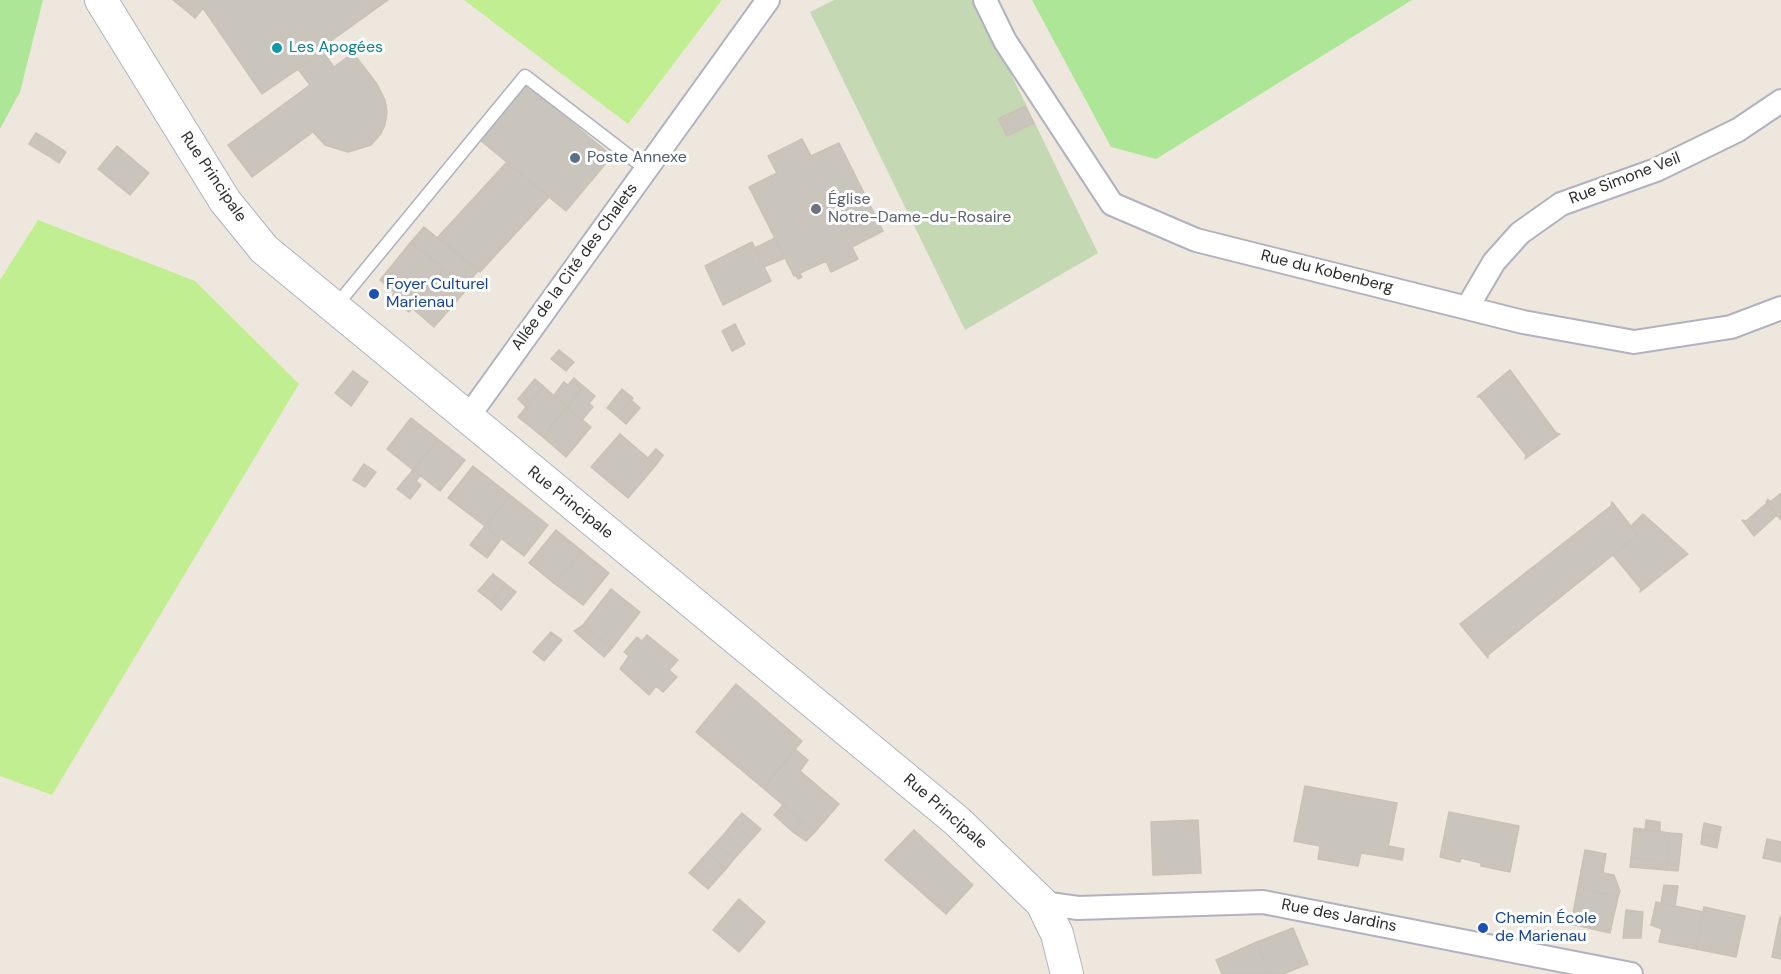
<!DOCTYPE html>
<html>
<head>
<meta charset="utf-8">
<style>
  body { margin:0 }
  canvas { display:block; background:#eee7dd }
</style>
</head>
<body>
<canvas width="1781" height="974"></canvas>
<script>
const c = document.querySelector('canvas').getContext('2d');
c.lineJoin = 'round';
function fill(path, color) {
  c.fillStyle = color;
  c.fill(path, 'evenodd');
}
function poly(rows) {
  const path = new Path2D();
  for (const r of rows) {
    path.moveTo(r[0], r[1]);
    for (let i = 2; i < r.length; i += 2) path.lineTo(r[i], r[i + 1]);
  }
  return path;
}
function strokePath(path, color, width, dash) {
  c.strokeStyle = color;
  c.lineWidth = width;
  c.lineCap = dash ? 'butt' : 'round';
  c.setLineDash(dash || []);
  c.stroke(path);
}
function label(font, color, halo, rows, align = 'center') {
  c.font = font + ' "DM Sans",sans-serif';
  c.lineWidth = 6;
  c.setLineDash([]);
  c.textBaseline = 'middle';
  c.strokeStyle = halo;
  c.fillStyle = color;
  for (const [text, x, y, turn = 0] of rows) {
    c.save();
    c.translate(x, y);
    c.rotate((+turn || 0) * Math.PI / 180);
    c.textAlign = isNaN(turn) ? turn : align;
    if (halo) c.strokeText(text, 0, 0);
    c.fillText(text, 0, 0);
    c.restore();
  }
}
fill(poly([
  [0,0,43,0,20,92,0,129],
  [1032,0,1412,0,1156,159,1111,147]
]), '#ade697');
fill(poly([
  [834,0,975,0,1098,253,965,330,810,12]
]), '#c3d8b3');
fill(poly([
  [464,0,722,0,628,124],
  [38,220,195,281,299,384,52,795,0,776,0,280]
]), '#c2ee92');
const building = poly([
  [173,0,388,0,324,46,326,49,323,52,262,94,203,8,195,18,173,0],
  [323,52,334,67,353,53,377,84,385,100,387,112,385,125,380,135,371,145,348,152,325,145,313,132,252,177,228,145,310,85,298,69,323,52],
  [527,85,612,156,566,211,480,140,527,85],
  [1025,106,1034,123,1007,136,998,119,1025,106],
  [36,133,54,144,47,155,29,144,36,133],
  [802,139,811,156,839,143,883,231,852,247,858,259,831,272,826,261,800,273,802,277,798,279,796,275,794,276,749,187,777,173,768,156,802,139],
  [54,144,66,152,59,163,47,155,54,144],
  [117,146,149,173,130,195,98,169,117,146],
  [507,162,549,197,480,272,438,237,507,162],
  [424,227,478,271,465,286,411,242,424,227],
  [775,238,785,258,764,267,755,248,775,238],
  [411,242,444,269,412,308,380,280,411,242],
  [752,242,771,281,723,305,705,266,752,242],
  [444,269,467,289,434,327,412,308,444,269],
  [394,293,412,308,409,312,391,297,394,293],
  [735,324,745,344,732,351,722,331,735,324],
  [559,350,574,362,566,371,551,359,559,350],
  [1510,370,1556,433,1560,434,1525,459,1526,455,1480,397,1477,397,1510,370],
  [353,371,368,382,351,406,335,393,353,371],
  [574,378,583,386,567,407,554,395,564,382,568,385,574,378],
  [535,379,543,386,526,407,518,399,535,379],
  [543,386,567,407,543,437,518,417,543,386],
  [583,386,595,396,589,403,593,407,582,420,567,407,583,386],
  [622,389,633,398,617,416,607,408,622,389],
  [631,400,640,408,626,424,617,416,631,400],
  [567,407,591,427,566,457,543,437,567,407],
  [411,418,438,439,413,470,387,449,411,418],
  [620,434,656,465,628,498,591,467,620,434],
  [438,439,465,460,440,491,413,470,438,439],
  [656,449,663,455,656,465,648,458,656,449],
  [364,464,376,472,365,487,353,480,364,464],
  [473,466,510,495,485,526,448,498,473,466],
  [413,470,420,476,416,481,421,485,410,499,397,489,413,470],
  [1781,493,1781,520,1766,502,1768,499,1770,502,1781,493],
  [510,495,548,525,524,556,485,526,510,495],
  [1612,502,1638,535,1488,655,1488,658,1460,624,1611,506,1612,502],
  [1767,503,1777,515,1754,536,1742,520,1746,521,1767,503],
  [1643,514,1688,554,1640,592,1641,589,1613,555,1638,535,1631,526,1643,514],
  [485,526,501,539,487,558,470,545,485,526],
  [556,530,582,551,555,584,529,563,556,530],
  [582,551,609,573,583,605,555,584,582,551],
  [493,574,506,584,491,601,478,591,493,574],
  [506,584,516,592,501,610,491,601,506,584],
  [611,589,640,612,612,648,583,625,611,589],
  [583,625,612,648,604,657,574,631,583,625],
  [551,632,562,640,544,661,533,652,551,632],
  [647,635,678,660,669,670,677,677,663,692,656,686,649,695,620,669,629,656,624,652,637,637,642,641,647,635],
  [736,684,802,741,763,788,696,732,736,684],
  [795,749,808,760,800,771,839,804,815,832,763,788,795,749],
  [1305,786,1397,803,1386,857,1361,853,1358,866,1318,859,1320,846,1294,841,1305,786],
  [783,805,802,821,793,832,774,815,783,805],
  [1449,812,1519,826,1510,872,1481,866,1481,863,1461,858,1460,862,1440,857,1449,812],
  [742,813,761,829,752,839,733,823,742,813],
  [1198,820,1201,873,1153,875,1151,822,1198,820],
  [1646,820,1660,822,1660,832,1645,830,1646,820],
  [802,821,815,832,806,841,793,832,802,821],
  [733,823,752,839,743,849,725,833,733,823],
  [1704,823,1721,827,1719,837,1702,835,1704,823],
  [1634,828,1670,833,1667,863,1631,858,1634,828],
  [914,830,973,885,946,914,885,860,914,830],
  [725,833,743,849,734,859,716,843,725,833],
  [1670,833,1682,834,1679,864,1667,863,1670,833],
  [1702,835,1719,837,1717,848,1701,844,1702,835],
  [1767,839,1781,842,1781,862,1763,858,1767,839],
  [716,843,734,859,726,869,707,853,716,843],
  [1389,846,1404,849,1402,860,1386,857,1389,846],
  [1585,850,1606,854,1603,873,1614,875,1620,891,1618,897,1578,887,1585,850],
  [707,853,726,869,717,879,698,863,707,853],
  [1631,858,1667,863,1666,870,1630,867,1631,858],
  [698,863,717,879,708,889,689,873,698,863],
  [1667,863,1679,864,1678,871,1666,870,1667,863],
  [1664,885,1678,886,1675,906,1661,903,1664,885],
  [1578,887,1618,897,1610,933,1571,924,1578,887],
  [739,899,765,922,739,952,713,930,739,899],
  [1656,902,1703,912,1696,949,1659,942,1662,929,1651,925,1656,902],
  [1704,907,1745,916,1736,957,1696,949,1704,907],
  [1626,910,1643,912,1641,938,1623,938,1626,910],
  [1780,917,1781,917,1781,959,1772,957,1780,917],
  [1293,928,1308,964,1283,974,1269,974,1257,942,1293,928],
  [1257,942,1269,974,1222,974,1216,960,1257,942]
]);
fill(building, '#c9c4bc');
strokePath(building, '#c9c3b6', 1.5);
const lane = poly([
  [335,307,525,76,646,169]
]);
const street = poly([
  [985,0,1005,41,1112,204,1196,240,1523,322,1634,342,1731,327,1781,308],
  [1467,308,1494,262,1520,233,1561,204,1656,170,1738,130,1781,101],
  [468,417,768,0],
  [1042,903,1078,908,1263,902,1631,974]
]);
const secondary = poly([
  [101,0,225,201,264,249,957,821,1042,903,1057,934,1067,974]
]);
strokePath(lane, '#b1b2bf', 15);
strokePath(street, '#b1b2bf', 26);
strokePath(secondary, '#b1b2bf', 34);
strokePath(lane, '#fff', 12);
strokePath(street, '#fff', 22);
strokePath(secondary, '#fff', 32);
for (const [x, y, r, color] of [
  [277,48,6,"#0f9aa8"],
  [575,158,6,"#5c6f8a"],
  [816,209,6,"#6b7280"],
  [374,294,6,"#1a4fb4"],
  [1483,928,6,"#1a4fb4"]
]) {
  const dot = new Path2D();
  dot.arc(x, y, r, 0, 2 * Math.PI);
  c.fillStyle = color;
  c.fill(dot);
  strokePath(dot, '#fff', 2);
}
label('16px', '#0d838f', '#fff', [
  ["Les Apogées",289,48]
], 'left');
label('16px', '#4e5e75', '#fff', [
  ["Poste Annexe",587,158]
], 'left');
label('16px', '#2b2b2b', '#fff', [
  ["Rue Principale",213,177,56],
  ["Rue Simone Veil",1625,179,-21],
  ["Allée de la Cité des Chalets",575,267,-54],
  ["Rue du Kobenberg",1327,272,14],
  ["Rue Principale",570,503,39],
  ["Rue Principale",945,812,41],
  ["Rue des Jardins",1339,916,11]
]);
label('16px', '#5b616d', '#fff', [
  ["Église",828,200],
  ["Notre-Dame-du-Rosaire",828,218]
], 'left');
label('16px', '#164399', '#fff', [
  ["Foyer Culturel",386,285],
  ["Marienau",386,303],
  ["Chemin École",1495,919],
  ["de Marienau",1495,937]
], 'left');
</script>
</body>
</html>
